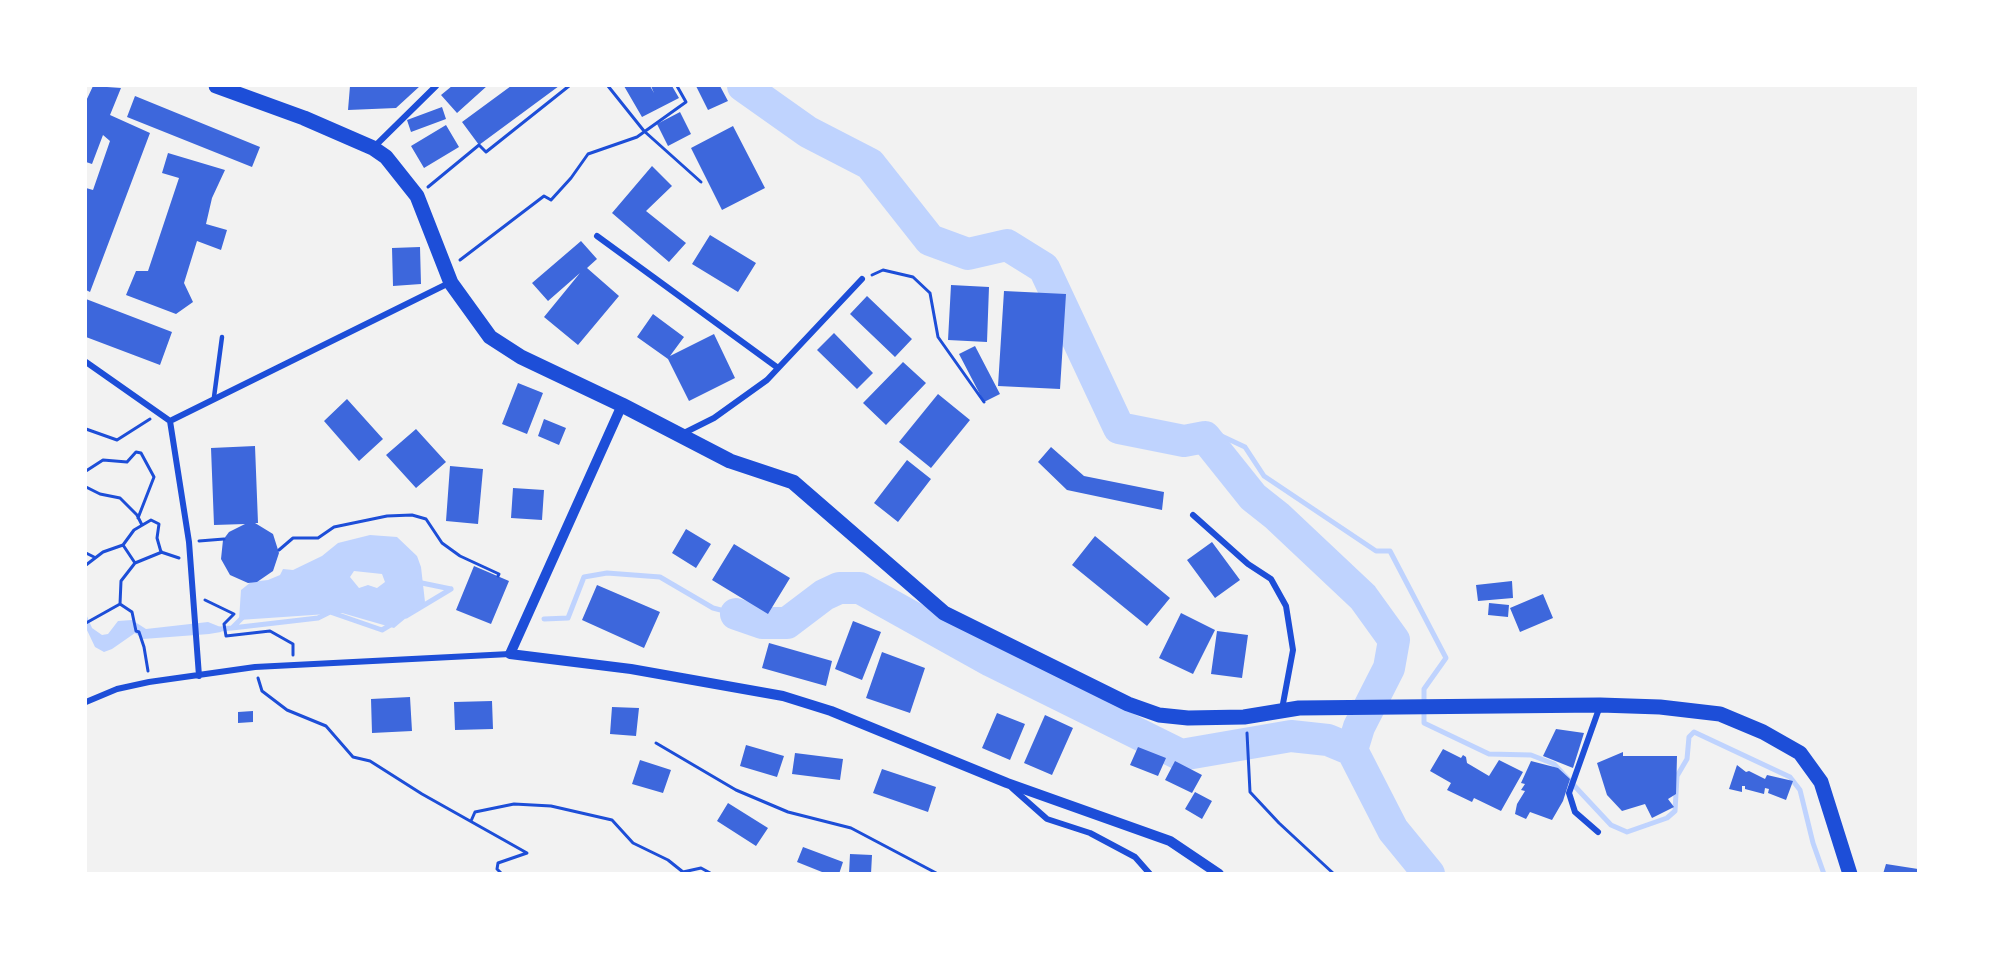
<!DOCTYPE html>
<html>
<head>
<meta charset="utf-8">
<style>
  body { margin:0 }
  #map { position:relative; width:2004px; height:959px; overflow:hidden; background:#f2f2f2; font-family:"Varela Round",sans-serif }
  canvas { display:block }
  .frame { position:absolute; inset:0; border:87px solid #fff; pointer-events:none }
</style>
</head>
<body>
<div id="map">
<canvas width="2004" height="959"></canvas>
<div class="frame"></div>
</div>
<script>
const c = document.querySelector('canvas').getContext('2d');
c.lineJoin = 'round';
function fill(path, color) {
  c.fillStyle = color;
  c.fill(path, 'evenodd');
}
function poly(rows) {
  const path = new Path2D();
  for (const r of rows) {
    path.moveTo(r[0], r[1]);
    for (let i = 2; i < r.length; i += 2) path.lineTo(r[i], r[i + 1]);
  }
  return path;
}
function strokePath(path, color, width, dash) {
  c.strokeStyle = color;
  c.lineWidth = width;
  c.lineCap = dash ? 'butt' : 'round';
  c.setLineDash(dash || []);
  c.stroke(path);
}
fill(poly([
  [370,535,397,537,417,556,421,567,425,602,394,628,342,613,239,620,241,590,251,582,268,580,280,575,283,569,293,570,322,556,338,543],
  [354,571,382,574,385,582,377,588,368,585,359,588,350,577],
  [86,614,92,628,102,635,108,634,118,621,132,620,146,629,208,622,223,628,221,632,209,634,143,639,135,633,112,649,104,652,95,647,86,628]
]), '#bfd3fe');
strokePath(poly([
  [1205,437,1213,432,1245,447,1264,476,1376,551,1390,551,1446,658,1424,689,1424,723,1489,754,1531,755,1554,764,1611,825,1627,832,1667,818,1675,811,1677,776,1687,759,1689,737,1694,732,1790,777,1800,790,1813,843,1824,874],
  [417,582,451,589],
  [406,616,451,589],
  [544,619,568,618,584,577,607,573,660,577,713,608,736,614],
  [232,628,318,618,330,612,382,630,392,624],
  [220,629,232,628,242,618]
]), '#bfd3fe', 5);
strokePath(poly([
  [743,86,808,132,870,164,930,240,968,254,1007,245,1044,268,1119,428,1184,441,1205,437,1253,497,1277,516,1363,597,1394,640,1389,668,1359,727,1352,750],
  [736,614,762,623,787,623,824,595,839,588,860,588,991,661,1181,755,1291,736,1328,740,1352,750,1393,830,1429,874]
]), '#bfd3fe', 32);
fill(poly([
  [93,86,121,88,110,115,150,133,90,292,86,290,86,188,93,190,110,141,103,135,92,164,86,162,86,101],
  [350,86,420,86,396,108,348,110],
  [452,86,487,86,457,113,441,95],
  [511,86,559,86,479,145,462,122],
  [624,86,650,86,654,93,651,86,672,86,679,98,642,117],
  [696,86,720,86,728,101,708,110],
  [135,96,260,147,252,167,127,117],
  [442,107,446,119,411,132,407,120],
  [680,112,691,134,668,146,657,124],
  [446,125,459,147,424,168,411,146],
  [733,126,765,188,722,210,691,148],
  [168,153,225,170,212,198,206,224,227,230,221,250,197,241,184,283,193,302,176,314,126,295,136,271,148,271,179,178,162,173],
  [652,166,672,186,646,211,686,243,669,262,612,213],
  [710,235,756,263,738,292,692,264],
  [581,241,597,259,587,268,619,296,578,345,544,317,580,273,548,301,532,283],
  [420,247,421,284,393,286,392,248],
  [951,285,989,287,987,342,948,340],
  [1004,291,1066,294,1060,389,998,386],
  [867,296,912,339,895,357,850,314],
  [86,299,172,332,160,365,86,337],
  [653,314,684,337,670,356,714,334,735,378,689,401,668,359,637,337],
  [834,333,873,373,857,389,817,350],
  [975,346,1000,394,984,402,959,354],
  [903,362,926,383,886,425,863,403],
  [518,383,543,393,527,434,502,424],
  [938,394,970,420,931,468,899,442],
  [347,399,383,439,359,461,324,421],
  [544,419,566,428,559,445,538,436],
  [416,429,446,462,416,488,386,455],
  [255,446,258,523,255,523,273,534,279,553,273,571,257,582,248,583,230,575,221,559,223,540,229,532,245,524,214,525,211,448],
  [1051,447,1084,476,1164,492,1162,510,1067,490,1038,462],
  [907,460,931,479,898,522,874,503],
  [450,466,483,469,478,524,446,521],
  [513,488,544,490,542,520,511,518],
  [686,529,711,544,696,568,672,553],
  [1095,536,1170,598,1147,626,1072,565],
  [1212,542,1240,580,1215,598,1187,560],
  [734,544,790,578,768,614,712,580],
  [474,566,509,581,491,624,456,610],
  [1512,581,1513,598,1478,601,1476,585],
  [597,585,660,612,644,648,582,620],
  [1543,594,1553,618,1520,632,1510,608],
  [1489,603,1509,605,1508,617,1488,615],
  [1181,613,1215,630,1193,674,1159,658],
  [853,621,881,632,862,680,835,669],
  [1217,631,1248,635,1242,678,1211,674],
  [769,643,832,661,826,686,762,668],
  [882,652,925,668,910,713,866,698],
  [410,697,412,731,372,733,371,699],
  [492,701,493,729,455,730,454,702],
  [612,707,639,708,636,736,610,734],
  [253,711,253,722,238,723,238,712],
  [997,713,1025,724,1010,760,982,748],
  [1045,715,1073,728,1052,775,1024,763],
  [1556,729,1584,733,1573,768,1543,756],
  [746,745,784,756,777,777,740,766],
  [1138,747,1166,758,1158,776,1130,765],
  [1443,749,1461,758,1463,755,1466,757,1467,763,1489,776,1499,760,1523,772,1501,811,1474,798,1472,802,1447,790,1451,783,1430,771],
  [1623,752,1623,756,1677,756,1676,794,1668,799,1674,807,1652,818,1645,804,1622,811,1607,795,1597,763],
  [795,753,843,759,840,780,792,774],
  [640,760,671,770,663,793,632,784],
  [1175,761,1202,775,1192,793,1165,780],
  [1531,761,1558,768,1570,779,1563,801,1552,820,1530,812,1526,819,1515,814,1517,804,1525,791,1521,790,1525,784,1521,783],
  [1737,765,1746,772,1749,771,1765,779,1767,775,1793,781,1786,800,1768,793,1769,789,1765,788,1764,794,1745,789,1745,786,1742,786,1742,792,1729,789],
  [882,769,936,787,928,812,873,793],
  [1195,792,1212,801,1202,819,1185,809],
  [728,803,768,828,756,846,717,821],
  [803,847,843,862,839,874,827,874,797,862],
  [850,854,872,855,871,874,849,874],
  [1886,864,1918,869,1918,874,1883,874]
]), '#3d67dc');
strokePath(poly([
  [608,86,644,131,701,182],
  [428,187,479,145,486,152,569,86],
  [460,260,544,196,551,200,571,178,588,154,637,137,686,102,677,86],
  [872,275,883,270,913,277,930,293,938,337,984,402],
  [86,429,117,440,150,419],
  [86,471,103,460,127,462,136,452,141,453,154,477,138,518],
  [86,487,100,494,120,498,137,515,142,525],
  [199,541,224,539],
  [123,545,135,563],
  [279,550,293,538,318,538,334,527,387,516,412,515,426,519,442,543,460,556,499,574,498,576],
  [86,553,94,557],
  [86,565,103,552,123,545,134,530,151,520,159,524,157,538,161,552,179,558],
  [205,600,234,614,224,624,226,636,270,631,293,644,293,655],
  [120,604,132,612,136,631,139,632,144,647,148,671],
  [86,623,120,604,121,581,135,563,162,552],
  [258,678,262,691,287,710,326,726,353,757,370,761,422,794,527,853,498,863,497,869,502,874],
  [1247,733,1250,792,1279,823,1334,874],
  [656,743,736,790,788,812,851,828,938,874],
  [471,821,475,812,514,804,551,806,612,820,633,843,668,860,683,872,701,868,712,874]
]), '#1d4ed8', 3);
strokePath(poly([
  [214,397,222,337]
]), '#1d4ed8', 4.5);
strokePath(poly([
  [373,148,436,86],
  [597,236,778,368],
  [86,362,170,421],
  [170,421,449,283],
  [170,421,189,542,199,676],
  [682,434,714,418,767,380,862,279],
  [1193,515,1248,564,1271,579,1286,606,1293,650,1282,709],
  [86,702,117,689,149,682,255,667,510,654],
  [1012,788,1047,819,1090,833,1135,857,1150,874],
  [1598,832,1575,812,1569,793,1600,706]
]), '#1d4ed8', 6);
strokePath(poly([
  [622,405,510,654,631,669,783,696,831,711,1007,783,1170,841,1219,874]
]), '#1d4ed8', 10);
strokePath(poly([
  [216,86,304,118,373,148,386,157,417,196,451,283,490,337,521,357,622,405,730,461,793,482,944,613,1128,704,1159,715,1188,718,1244,717,1299,708,1600,705,1660,707,1720,714,1763,732,1800,753,1821,782,1850,874]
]), '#1d4ed8', 15);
</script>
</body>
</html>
